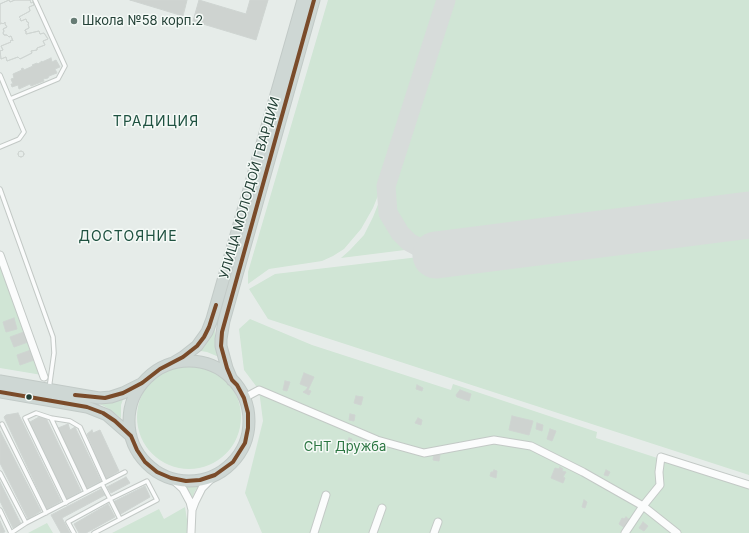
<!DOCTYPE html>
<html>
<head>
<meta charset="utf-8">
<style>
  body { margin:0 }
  canvas { display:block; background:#e6ece9 }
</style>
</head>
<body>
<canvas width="749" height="533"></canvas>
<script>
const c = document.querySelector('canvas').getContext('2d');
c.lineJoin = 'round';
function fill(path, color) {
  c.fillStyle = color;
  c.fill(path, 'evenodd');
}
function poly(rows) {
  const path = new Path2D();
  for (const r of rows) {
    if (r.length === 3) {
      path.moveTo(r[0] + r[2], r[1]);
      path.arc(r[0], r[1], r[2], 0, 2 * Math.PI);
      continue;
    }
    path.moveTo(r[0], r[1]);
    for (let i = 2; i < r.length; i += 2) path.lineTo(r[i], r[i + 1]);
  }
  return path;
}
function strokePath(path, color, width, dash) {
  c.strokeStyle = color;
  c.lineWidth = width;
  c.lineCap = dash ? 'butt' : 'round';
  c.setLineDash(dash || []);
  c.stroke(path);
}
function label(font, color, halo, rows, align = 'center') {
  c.font = font + ' Inter,sans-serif';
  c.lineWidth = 3;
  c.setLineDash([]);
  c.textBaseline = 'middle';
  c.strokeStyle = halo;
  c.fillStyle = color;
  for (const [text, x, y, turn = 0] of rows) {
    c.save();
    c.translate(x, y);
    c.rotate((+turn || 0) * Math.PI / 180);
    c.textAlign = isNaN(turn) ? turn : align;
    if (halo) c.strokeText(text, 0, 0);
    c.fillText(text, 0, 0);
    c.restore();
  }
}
fill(poly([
  [328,0,438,0,383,183,373,208,361,229,344,249,333,256,322,261,269,269,248,284,248,272],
  [452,0,749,0,749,208,443,246,431,246,418,244,407,237,399,229,393,219,389,208,389,196],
  [381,197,383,214,389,228,399,240,413,249,341,258,350,250,364,235,373,217],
  [749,218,749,475,268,319,249,289,275,274],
  [0,253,42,375,0,368],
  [250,319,312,345,451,390,453,384,597,432,596,438,749,488,749,533,262,533,245,493,263,421,259,390,244,370,239,329],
  [212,326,215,326,215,342,219,357,207,352,194,350],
  [189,417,52],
  [125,394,121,405,121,418,109,409,98,403],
  [200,484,195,491,192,498,183,485],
  [185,507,188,526,187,533,112,533,159,509,164,519],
  [47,523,53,533,28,533]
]), '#d0e5d5');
strokePath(poly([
  [436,255,422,249,409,242,400,233,388,213,386,186,446,0]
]), '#d7dcda', 19);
strokePath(poly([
  [436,255,749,215]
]), '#d7dcda', 47);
const building = poly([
  [9,0,10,2,15,0,30,0,31,3,33,2,34,5,29,7,30,11,19,17,21,19,20,19,21,21,26,19,27,22,28,22,29,23,28,24,29,28,25,30,25,31,26,31,26,34,39,31,40,34,44,33,48,39,43,41,45,45,37,48,37,50,31,51,32,53,20,59,18,57,7,61,6,57,1,59,0,51,3,50,1,46,11,42,10,41,12,40,13,41,11,36,9,37,7,35,4,35,3,33,4,31,3,29,7,27,5,24,5,22,3,24,2,23,0,24,0,4,9,0],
  [9,0,10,2,15,0,30,0,31,3,33,2,34,5,29,7,30,11,19,17,21,19,20,19,21,21,26,19,27,22,28,22,29,23,28,24,29,28,25,30,25,31,26,31,26,34,39,31,40,34,44,33,48,39,43,41,45,45,37,48,37,50,31,51,32,53,20,59,18,57,7,61,6,57,1,59,0,51,3,50,1,46,11,42,10,41,12,40,13,41,11,36,9,37,7,35,4,35,3,33,4,31,3,29,7,27,5,24,5,22,3,24,2,23,0,24,0,4,9,0],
  [130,0,187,0,183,16,130,0],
  [199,0,246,14,250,0,268,0,256,40,193,21,199,0],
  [51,58,52,62,56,60,60,67,55,69,57,73,49,76,48,78,43,79,44,81,31,86,30,84,19,89,18,85,12,87,11,84,13,84,11,79,14,78,13,74,22,70,21,69,23,68,24,70,33,66,32,65,37,63,38,64,42,61,42,62,51,58],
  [21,154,3],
  [21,154,3],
  [14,318,17,329,6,332,3,322,14,318],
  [24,332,28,342,14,347,10,337,24,332],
  [31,350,34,360,20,365,17,355,31,350],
  [304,373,314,377,308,390,311,391,309,395,303,392,306,390,308,387,300,384,304,373],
  [285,381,290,382,287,391,283,390,285,381],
  [417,385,423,388,422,391,416,389,417,385],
  [460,390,471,394,469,401,457,397,456,395,460,390],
  [356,396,363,397,361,405,354,403,356,396],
  [18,413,61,501,47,509,4,417,6,415,18,413],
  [350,414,355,415,354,421,349,420,350,414],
  [512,416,533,421,529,435,509,430,512,416],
  [39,417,46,418,81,491,67,499,30,422,39,417],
  [418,418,422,420,421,425,415,423,418,418],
  [537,423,543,425,542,431,536,429,537,423],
  [68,424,70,430,75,427,101,481,85,489,58,428,68,424],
  [550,429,556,431,552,441,547,439,550,429],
  [92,430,93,433,100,430,119,471,106,479,87,434,92,430],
  [0,431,41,511,28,519,0,463,0,431],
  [349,438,352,439,349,447,346,446,349,438],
  [365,444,377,447,375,452,364,447,365,444],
  [434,454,440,455,439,461,433,460,434,454],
  [560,467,563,469,562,471,566,472,563,477,565,478,563,483,551,478,555,468,559,469,560,467],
  [494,470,497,471,496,478,490,476,491,472,493,472,494,470],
  [606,470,610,472,608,476,604,475,606,470],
  [126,477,130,483,111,493,107,487,126,477],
  [0,482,21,524,13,528,0,501,0,482],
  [145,486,150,497,119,515,113,502,145,486],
  [101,489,105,495,62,518,70,533,61,533,51,515,101,489],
  [584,500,587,502,585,508,582,507,584,500],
  [108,504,115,517,86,533,79,533,74,524,108,504],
  [626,517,630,520,625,528,619,524,622,518,624,519,626,517],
  [0,521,5,532,0,533,0,521],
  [643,522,648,526,644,531,639,528,643,522]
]);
fill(building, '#ced3d0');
strokePath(building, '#cfd5d2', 1);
const service = poly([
  [0,75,10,99],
  [0,147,19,139,24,132,10,99,58,79,65,66,35,0],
  [0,189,53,337,54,353,49,389],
  [51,418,70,421,80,427,105,482],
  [2,424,46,513],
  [0,473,26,523,125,472],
  [66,503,25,418,36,413,51,418,86,492],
  [0,510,11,533],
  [11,533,26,523],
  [74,533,68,522,110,499,120,519],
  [94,533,157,500,147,481,110,499,102,484]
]);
const minor = poly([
  [0,255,44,377],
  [244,398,259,390,377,440,424,453,494,440,531,446,583,472,643,506,677,533],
  [171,478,183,489,190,502,192,510],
  [191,533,192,510,195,502,202,488,215,475],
  [314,533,326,495],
  [373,533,382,508],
  [434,533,438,522],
  [625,533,643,506,660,485,659,472,661,457,749,485]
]);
const primary = poly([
  [189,421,60],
  [173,363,183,357,197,346,207,332,212,319,303,0],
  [232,380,227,368,221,346,221,339,224,321,314,0],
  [0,381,99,398,111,397,123,393,141,384],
  [0,392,87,407,107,415,131,436]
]);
strokePath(service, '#c3c9c6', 5.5);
strokePath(minor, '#c3c9c6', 9);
strokePath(primary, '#c2cac7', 13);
strokePath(service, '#fbfcfc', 3.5);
strokePath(minor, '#fbfcfc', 7);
strokePath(primary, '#ced7d4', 11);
strokePath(poly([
  [0,392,87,407,103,413,115,421,131,436,137,450,145,462,157,472,171,478,186,481,200,480,215,475,233,462,245,443,248,428,248,413,244,398,237,385,232,380,227,368,221,346,222,332,314,0],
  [75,395,105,398,123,393,142,383,160,369,183,357,197,346,204,337,209,327,216,305]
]), '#7a4b2a', 4);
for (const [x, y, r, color] of [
  [74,21,4,"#677c75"],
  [29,397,3.5,"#234036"]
]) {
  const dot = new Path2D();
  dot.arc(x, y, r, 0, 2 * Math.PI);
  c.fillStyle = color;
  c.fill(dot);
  strokePath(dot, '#f5faf7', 1.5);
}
label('13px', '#234036', '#f5faf7', [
  ["Школа №58 корп.2",82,21]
], 'left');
label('13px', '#234036', '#f5faf7', [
  ["УЛИЦА МОЛОДОЙ ГВАРДИИ",250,188,-74]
]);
label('13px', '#2d7743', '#f5faf7', [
  ["СНТ Дружба",345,447]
]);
c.letterSpacing = '1px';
label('14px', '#1f5241', '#f5faf7', [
  ["ТРАДИЦИЯ",156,122],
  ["ДОСТОЯНИЕ",128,237]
]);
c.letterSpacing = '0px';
</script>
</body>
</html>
